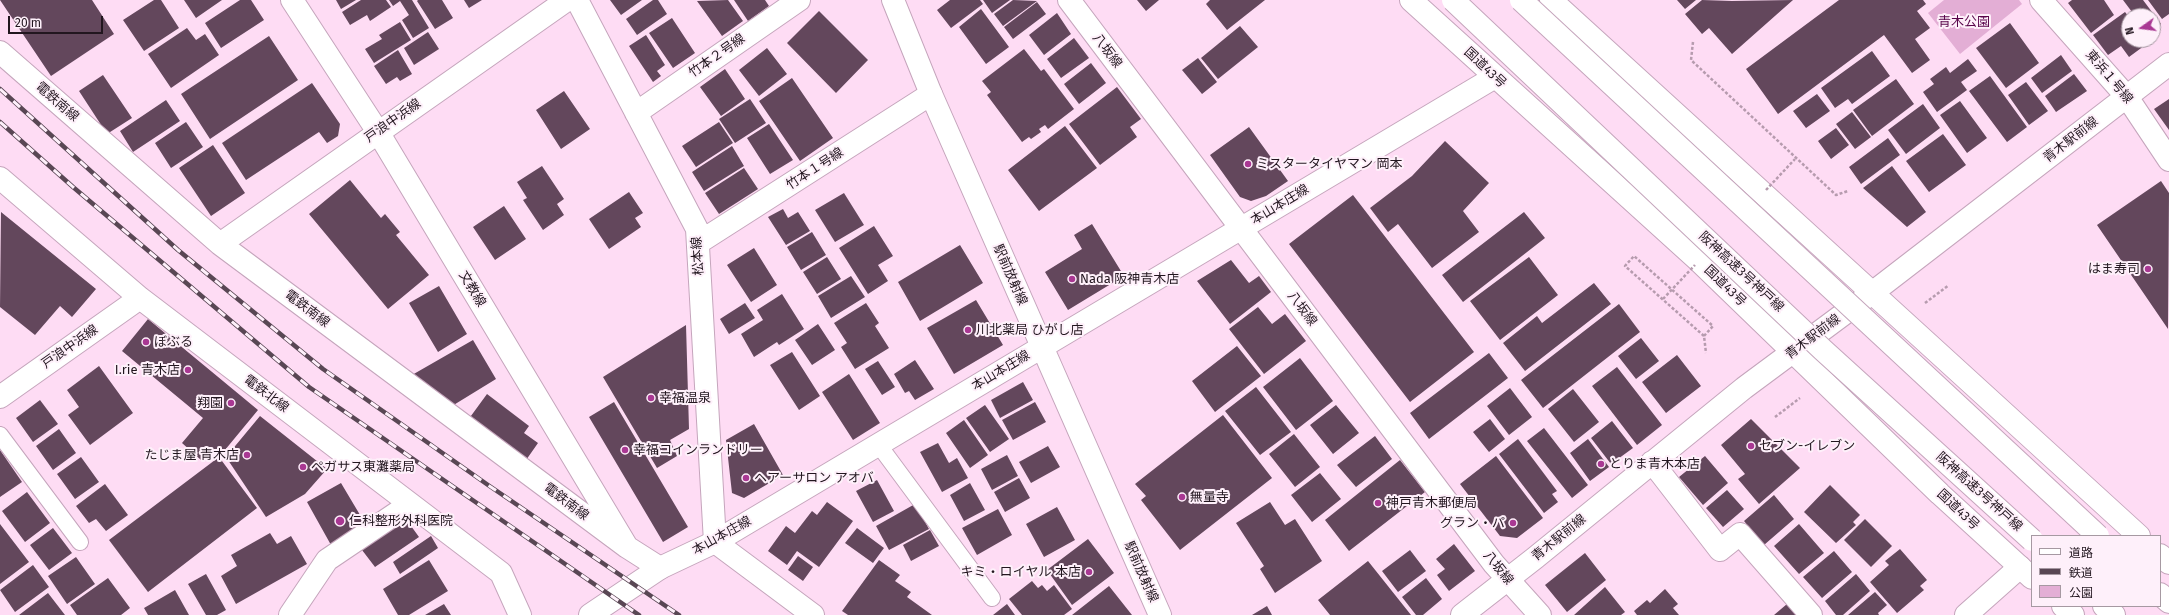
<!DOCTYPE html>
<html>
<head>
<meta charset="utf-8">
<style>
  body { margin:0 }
  #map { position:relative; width:2169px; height:615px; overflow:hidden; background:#fedcf4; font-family:"Fira Sans","Noto Sans JP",sans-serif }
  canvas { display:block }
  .legend { position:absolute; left:2031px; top:535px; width:130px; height:72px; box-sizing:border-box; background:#fef0fa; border:1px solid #a699a2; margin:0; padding:5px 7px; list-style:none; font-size:12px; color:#22161f }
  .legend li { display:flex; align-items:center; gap:8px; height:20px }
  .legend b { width:20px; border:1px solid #a699a2 }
  .north { position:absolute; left:2121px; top:8px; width:40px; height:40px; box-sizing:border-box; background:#fef0fa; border:1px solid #a699a2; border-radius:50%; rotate:256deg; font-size:11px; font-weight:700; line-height:16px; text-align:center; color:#22161f }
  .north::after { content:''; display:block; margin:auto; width:14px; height:18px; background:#a93893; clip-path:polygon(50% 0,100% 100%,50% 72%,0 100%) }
  .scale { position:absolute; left:8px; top:16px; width:95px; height:18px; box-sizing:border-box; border:2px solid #22161f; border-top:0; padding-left:5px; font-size:12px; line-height:14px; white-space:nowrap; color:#22161f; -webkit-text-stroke:3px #fef0fa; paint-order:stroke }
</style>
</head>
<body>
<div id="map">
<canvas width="2169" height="615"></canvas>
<ul class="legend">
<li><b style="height:5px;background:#fff"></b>道路</li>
<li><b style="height:5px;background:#594754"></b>鉄道</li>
<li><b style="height:11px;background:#e3aed5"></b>公園</li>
</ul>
<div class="north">N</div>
<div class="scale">20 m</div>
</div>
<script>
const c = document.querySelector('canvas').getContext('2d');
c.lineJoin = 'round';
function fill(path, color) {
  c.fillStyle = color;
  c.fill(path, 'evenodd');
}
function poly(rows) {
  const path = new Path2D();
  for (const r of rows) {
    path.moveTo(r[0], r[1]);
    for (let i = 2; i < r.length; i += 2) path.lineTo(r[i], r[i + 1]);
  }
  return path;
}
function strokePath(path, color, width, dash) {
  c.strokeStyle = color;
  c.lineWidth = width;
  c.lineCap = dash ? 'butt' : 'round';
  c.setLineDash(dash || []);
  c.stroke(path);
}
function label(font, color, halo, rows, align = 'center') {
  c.font = font + ' "Fira Sans","Noto Sans JP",sans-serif';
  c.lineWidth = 4;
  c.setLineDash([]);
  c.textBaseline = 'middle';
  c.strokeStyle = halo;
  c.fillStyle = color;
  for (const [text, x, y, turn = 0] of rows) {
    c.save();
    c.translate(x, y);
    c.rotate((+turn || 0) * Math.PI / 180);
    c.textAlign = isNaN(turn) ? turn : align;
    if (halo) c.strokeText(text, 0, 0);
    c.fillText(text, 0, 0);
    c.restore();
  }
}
fill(poly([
  [1944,0,2019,0,2022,4,1960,54,1928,13]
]), '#e3aed5');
fill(poly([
  [0,0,92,0,114,34,51,76],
  [154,0,161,0,179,28,144,51,123,20],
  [184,0,222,0,196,18],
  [240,0,251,0,264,20,221,48,205,23],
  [336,0,356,0,341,9],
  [361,0,386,0,391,7,370,21,367,15,350,25,342,12],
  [389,0,412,0,429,28,413,38,402,20,409,15,400,1,393,6],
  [418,0,442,0,453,18,435,29,417,1],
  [464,0,482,0,469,8],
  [610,0,642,0,621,15],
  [653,0,658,0,667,14,637,35,626,19],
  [728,0,743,21,722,36,697,1],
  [734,0,765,0,769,6,748,21],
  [950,0,980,0,983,4,951,28,937,10],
  [983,0,1010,0,992,13],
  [1013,0,1037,1,1003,26,994,14],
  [1137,0,1159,0,1146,11],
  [1210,0,1265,0,1227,30,1206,4],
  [1677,0,1696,0,1685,9],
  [1702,0,1732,1,1793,0,1732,54,1709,28,1702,34,1685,14],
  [1839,0,1923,0,1926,4,1917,11,1930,28,1915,39,1930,60,1912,73,1884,35,1778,114,1746,69],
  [2072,0,2104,0,2114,15,2091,33,2068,3],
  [2123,0,2143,0,2161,24,2153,30,2153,16,2135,16],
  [2148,0,2169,0,2169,14,2162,19],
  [1037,2,1046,14,1013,39,1004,27],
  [981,9,1009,47,986,64,959,27],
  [819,11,868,60,836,93,787,43],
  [2125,12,2129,17,2129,40,2146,40,2148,43,2129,57,2121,46,2108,55,2093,35],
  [1057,13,1071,34,1044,55,1029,35],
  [672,18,695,53,673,68,649,33],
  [400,22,411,40,374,63,365,49,382,39,379,35],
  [2010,23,2039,63,2006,88,1976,48],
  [1240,26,1258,47,1218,79,1201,58],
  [187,28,196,40,205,34,219,55,171,88,148,54],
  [428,32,439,49,414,65,404,48],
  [646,35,665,65,657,71,661,76,653,82,629,46],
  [269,36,298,80,210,139,181,94],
  [1074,38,1089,58,1061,78,1047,59],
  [767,48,787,74,759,96,739,70],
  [1024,49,1041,71,1044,69,1074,109,1048,129,1045,125,1039,129,1041,132,1031,139,1029,137,1022,142,987,95,991,92,982,81],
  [398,50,412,74,400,81,397,77,386,84,374,66],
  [1872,51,1890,76,1852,104,1848,99,1835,108,1821,88],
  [2061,55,2072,71,2042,93,2031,78],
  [1198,58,1217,82,1202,94,1182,70],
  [1968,59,1977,71,1961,82,1967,90,1937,112,1923,92,1934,84,1930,79,1946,67,1950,73],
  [1091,63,1106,83,1079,104,1064,84],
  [725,69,745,99,721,116,700,87],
  [2074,74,2087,91,2056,112,2045,96],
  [103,75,132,118,107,134,79,91],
  [1990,76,2027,127,2007,142,1969,91],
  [792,78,833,138,800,161,759,101],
  [1896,79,1914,104,1872,136,1853,110],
  [2026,82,2048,111,2029,125,2008,95],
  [312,83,340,124,338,136,327,143,319,132,246,180,222,143],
  [1117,87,1141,119,1130,127,1137,137,1100,165,1069,124],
  [564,91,590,129,561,149,536,110],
  [1817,94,1830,111,1806,128,1793,111],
  [750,99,766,123,735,143,719,119],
  [2169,99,2169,130,2154,109],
  [166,100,180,121,133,152,120,131],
  [1960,101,1987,138,1967,153,1940,115],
  [1923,104,1940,128,1906,154,1888,130],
  [1852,112,1871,137,1855,149,1836,124],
  [186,122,203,147,171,168,155,143],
  [719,122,733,143,696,167,682,146],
  [769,124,793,160,770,174,747,138],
  [1065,126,1097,168,1039,211,1008,170],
  [1249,127,1288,181,1266,196,1251,201,1240,197,1210,155],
  [1836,128,1849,145,1831,159,1818,141],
  [1943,134,1966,165,1929,192,1906,161],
  [1888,138,1900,155,1861,184,1849,167],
  [1445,141,1489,183,1463,211,1479,232,1432,268,1398,224,1388,232,1370,208,1412,176],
  [213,145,245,193,211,216,179,168],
  [732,146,744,166,704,191,692,172],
  [542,166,564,199,557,204,564,215,543,230,523,200,527,198,517,182],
  [1892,166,1926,212,1907,227,1863,188],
  [744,168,758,189,719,214,705,193],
  [350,180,381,218,385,214,400,232,396,235,429,275,388,309,309,214],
  [2161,181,2169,193,2168,329,2097,225],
  [629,192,643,213,635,218,641,227,609,249,589,219],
  [844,193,864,225,835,242,815,210],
  [1353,195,1474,352,1410,402,1289,244],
  [504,206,526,239,495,260,473,227],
  [783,209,788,218,798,212,810,231,786,245,768,217],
  [1,212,96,289,72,317,60,306,35,335,0,307],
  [1524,212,1545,238,1463,302,1442,275],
  [1092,224,1124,276,1068,310,1045,272,1082,249,1074,235],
  [874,226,893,256,878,265,888,281,868,294,839,248],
  [812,232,826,255,801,270,787,247],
  [960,245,983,283,920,321,898,282],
  [754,248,777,285,751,302,727,265],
  [827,257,841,279,817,294,803,272],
  [1529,257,1558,295,1500,340,1470,301],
  [1231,260,1249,283,1259,276,1271,292,1230,324,1197,281],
  [851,276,865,297,831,318,818,296],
  [1594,283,1611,304,1525,371,1503,343,1537,316,1542,323],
  [439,286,467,334,438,352,409,303],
  [782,294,804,329,779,345,777,342,754,357,741,334,763,320,757,310],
  [976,300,1003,345,954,374,927,328],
  [745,303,755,318,729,334,720,319],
  [866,303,879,323,875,326,889,348,855,369,841,347,847,343,834,323],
  [1619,304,1640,332,1543,408,1521,380],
  [1258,307,1272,324,1285,314,1306,341,1264,374,1229,329],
  [148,319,258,410,220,456,210,448,201,460,182,443,203,418,122,351],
  [818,324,835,350,812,365,795,340],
  [686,325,689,429,670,440,677,456,657,468,603,377],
  [1641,338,1659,361,1636,379,1618,356],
  [473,340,496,379,452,406,412,375],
  [1237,346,1261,376,1215,412,1192,381],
  [792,352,820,396,799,410,770,365],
  [1489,353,1508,378,1429,439,1410,413],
  [1677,355,1701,386,1666,413,1642,382],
  [1300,358,1333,401,1296,430,1263,387],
  [915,360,934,389,915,400,909,391,905,393,894,374],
  [878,361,895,387,882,395,865,369],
  [99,366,133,413,90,445,68,415,79,407,67,390],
  [1617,367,1662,425,1637,445,1592,386],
  [849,374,880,423,853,440,822,392],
  [1023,382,1033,400,1000,418,991,400],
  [1256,387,1291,432,1260,455,1225,411],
  [1510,388,1532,417,1509,435,1487,406],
  [1573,389,1599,422,1574,442,1548,409],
  [487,394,529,426,524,433,538,443,524,463,468,420],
  [40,400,58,424,33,442,16,418],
  [614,402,688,527,663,542,589,417],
  [1035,402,1046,422,1013,440,1002,420],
  [985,405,1009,439,990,452,966,418],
  [1336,405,1359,433,1333,454,1310,425],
  [1223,415,1272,478,1180,550,1141,500,1146,496,1135,484],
  [260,416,327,469,305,494,266,517,226,457],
  [1490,419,1505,439,1489,452,1473,432],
  [1751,419,1800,468,1759,504,1738,479,1745,474,1721,445],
  [964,420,988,455,970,468,946,433],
  [1612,421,1633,448,1611,464,1591,438],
  [754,424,783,475,744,498,732,493,726,440],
  [1544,428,1588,485,1572,498,1527,441],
  [59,429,76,453,53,470,36,446],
  [1294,434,1320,467,1295,487,1269,454],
  [1375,436,1392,459,1356,487,1337,465],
  [1518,439,1557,491,1552,494,1558,502,1544,513,1499,454],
  [1588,439,1609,467,1590,481,1570,453],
  [938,443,949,463,957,458,968,478,942,492,920,452],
  [1048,446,1060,467,1031,483,1019,462],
  [0,450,22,482,0,497],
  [1007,455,1018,476,992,490,981,469],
  [1496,456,1543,518,1517,538,1500,536,1460,484],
  [1705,456,1728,483,1703,505,1679,477],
  [81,457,99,482,75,499,57,474],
  [219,457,257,508,148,592,109,540],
  [1400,460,1425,492,1349,551,1325,520],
  [1320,473,1341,499,1312,522,1291,495],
  [1019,478,1030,498,1005,512,994,492],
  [877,480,894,511,873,522,856,491],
  [341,483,366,525,331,545,307,502],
  [970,483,985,510,964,521,950,495],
  [105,484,128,515,106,531,96,519,89,523,76,506],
  [1830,485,1860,515,1853,522,1856,525,1836,543,1804,512],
  [1727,490,1744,509,1723,527,1706,508],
  [27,492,50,523,25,542,2,511],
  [1774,495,1794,519,1764,545,1744,521],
  [827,502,853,521,819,567,797,551,787,565,768,551,786,526,795,533,812,511,817,515],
  [1270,502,1285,525,1295,519,1322,561,1275,593,1260,569,1264,566,1236,523],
  [915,504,929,529,889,550,876,526],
  [1057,507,1075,540,1044,557,1026,524],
  [998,509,1012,535,977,555,962,528],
  [406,519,419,537,375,567,362,550],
  [1865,519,1892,546,1871,567,1844,540],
  [0,524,29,562,0,584],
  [1799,524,1824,553,1799,574,1774,546],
  [53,528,72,553,49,570,30,545],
  [857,528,884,548,873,563,845,543],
  [930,530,939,546,911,561,903,545],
  [270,533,277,544,291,536,307,564,236,604,221,576,237,566,231,555],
  [431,536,438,548,400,574,393,562],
  [1088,539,1114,573,1072,605,1047,570],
  [1454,544,1475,571,1449,591,1437,575,1445,569,1436,559],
  [1900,549,1927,580,1920,586,1924,590,1897,613,1870,582,1889,565,1885,561],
  [1410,550,1426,571,1398,592,1382,571],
  [1834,551,1852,572,1822,598,1803,577],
  [1585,553,1606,580,1567,612,1545,585],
  [798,556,813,567,803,581,788,570],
  [76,557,95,584,67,604,48,576],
  [429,560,448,591,409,615,398,615,383,589],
  [879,560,900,575,895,581,911,592,907,597,932,615,848,615,842,611],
  [1368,561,1411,615,1330,615,1318,600],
  [33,565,49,587,15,612,0,590],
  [206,574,226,610,217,615,206,615,188,584],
  [1856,574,1870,591,1843,615,1836,615,1825,601],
  [108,578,130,608,121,615,77,615,70,605],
  [1426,578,1442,599,1423,615,1416,615,1402,597],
  [1032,581,1038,588,1042,585,1047,591,1054,585,1072,609,1064,615,1022,615,1009,599],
  [1109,586,1132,615,1072,615],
  [1605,587,1625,612,1621,615,1574,615],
  [1665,589,1678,604,1673,608,1679,615,1637,615,1634,611,1647,600,1650,603],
  [175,590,189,615,148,615,144,608],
  [1875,592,1887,605,1878,613,1879,615,1848,615],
  [48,593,65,615,19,615],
  [444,604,451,615,425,615],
  [1007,604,1015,615,993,615],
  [1787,604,1796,615,1774,615],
  [1267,606,1272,615,1252,615]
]), '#63475c');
const lane = poly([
  [0,435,80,542],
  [878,444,992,598]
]);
const street = poly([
  [292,0,378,132,627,547,660,568],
  [577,0,697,229,715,542,813,615],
  [1069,0,1494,564,1540,615],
  [2041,0,2127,97,2169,160],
  [0,52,220,244,627,547],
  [636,113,799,0],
  [0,178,140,298,501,573,520,615],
  [698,243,931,94],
  [220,244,567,0],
  [0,397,140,298],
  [1652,462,1720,550,1740,534,1811,615],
  [290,615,327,560,410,504],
  [1462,615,1535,558,1744,388,1872,293,2169,64],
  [1966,615,2020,567]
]);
const secondary = poly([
  [893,0,931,94,1160,615],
  [590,615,660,568,715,542,1495,77]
]);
const highway = poly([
  [1411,0,1698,260,1940,494,2032,578],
  [1551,0,2139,536],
  [2160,555,2169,563],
  [2160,594,2169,602],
  [2063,606,2073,615],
  [2104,606,2114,615]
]);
strokePath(lane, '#c5a5bc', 18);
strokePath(street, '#c5a5bc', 24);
strokePath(secondary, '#c5a5bc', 24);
strokePath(highway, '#c5a5bc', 24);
strokePath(poly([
  [1693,42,1691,60,1836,195,1848,191],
  [1925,303,1949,285],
  [1704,336,1625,266,1634,256,1713,326,1704,336,1706,353],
  [1775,417,1800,398]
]), '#b69bae', 2.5, [3, 2]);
strokePath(lane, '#fff', 16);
strokePath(street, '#fff', 22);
strokePath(secondary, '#fff', 22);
strokePath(highway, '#fff', 22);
const rail = poly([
  [0,89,178,250,323,369,488,485,679,615],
  [0,122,73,187,309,387,639,615]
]);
strokePath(rail, '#594754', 4.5);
strokePath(rail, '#fef0fa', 3, [9]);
const highwayBridge = poly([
  [1453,0,1823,350,2032,540],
  [1521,0,2098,536]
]);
strokePath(highwayBridge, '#c5a5bc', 24, []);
strokePath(poly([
  [1766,190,1795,159],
  [1663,299,1695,265]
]), '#b69bae', 2.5, [3, 2]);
strokePath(highwayBridge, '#fff', 22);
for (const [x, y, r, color] of [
  [1248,164,4,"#a93893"],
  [2148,269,4,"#a93893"],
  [1072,279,4,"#a93893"],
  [968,330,4,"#a93893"],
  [146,342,4,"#a93893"],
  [188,370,4,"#a93893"],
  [651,398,4,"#a93893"],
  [231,403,4,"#a93893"],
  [1751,446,4,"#a93893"],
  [625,450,4,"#a93893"],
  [247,455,4,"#a93893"],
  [1601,464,4,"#a93893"],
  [303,467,4,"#a93893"],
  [746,478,4,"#a93893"],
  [1182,497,4,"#a93893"],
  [1378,503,4,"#a93893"],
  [340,521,5,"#a93893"],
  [1513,523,4,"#a93893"],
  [1089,572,4,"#a93893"]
]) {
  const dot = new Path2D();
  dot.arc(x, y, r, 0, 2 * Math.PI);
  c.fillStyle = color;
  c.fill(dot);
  strokePath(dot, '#fef0fa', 1.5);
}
label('13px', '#58044a', '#fef0fa', [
  ["青木公園",1964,22]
]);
label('13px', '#22161f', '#fef0fa', [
  ["八坂線",1107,51,53],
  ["竹本２号線",717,56,-35],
  ["国道43号",1485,68,43],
  ["東浜１号線",2109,77,50],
  ["電鉄南線",57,102,41],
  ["戸浪中浜線",393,121,-35],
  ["青木駅前線",2071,140,-38],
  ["竹本１号線",815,169,-33],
  ["本山本庄線",1280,205,-31],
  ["松本線",698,256,-94],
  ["阪神高速3号神戸線",1741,272,43],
  ["駅前放射線",1010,275,66],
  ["国道43号",1725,286,44],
  ["文教線",472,289,59],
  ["電鉄南線",307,309,37],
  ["八坂線",1302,309,53],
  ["青木駅前線",1813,337,-37],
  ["戸浪中浜線",70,347,-35],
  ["本山本庄線",1001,371,-31],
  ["電鉄北線",266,394,37],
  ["阪神高速3号神戸線",1979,492,42],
  ["電鉄南線",566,502,37],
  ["国道43号",1958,510,43],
  ["本山本庄線",722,536,-29],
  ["青木駅前線",1559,538,-39],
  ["八坂線",1498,568,51],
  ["駅前放射線",1141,572,66]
]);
label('13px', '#22161f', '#fef0fa', [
  ["ミスタータイヤマン 岡本",1256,164],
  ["はま寿司",2140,269,"right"],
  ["Nada 阪神青木店",1080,279],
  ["川北薬局 ひがし店",976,330],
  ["ぼぶる",154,342],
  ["I.rie 青木店",180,370,"right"],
  ["幸福温泉",659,398],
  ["翔園",223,403,"right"],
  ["セブン-イレブン",1759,446],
  ["幸福コインランドリー",633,450],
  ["たじま屋 青木店",239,455,"right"],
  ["とりま青木本店",1609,464],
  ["ペガサス東灘薬局",311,467],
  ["ヘアーサロン アオバ",754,478],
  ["無量寺",1190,497],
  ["神戸青木郵便局",1386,503],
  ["仁科整形外科医院",349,521],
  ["グラン・パ",1505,523,"right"],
  ["キミ・ロイヤル 本店",1081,572,"right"]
], 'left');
</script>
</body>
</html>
